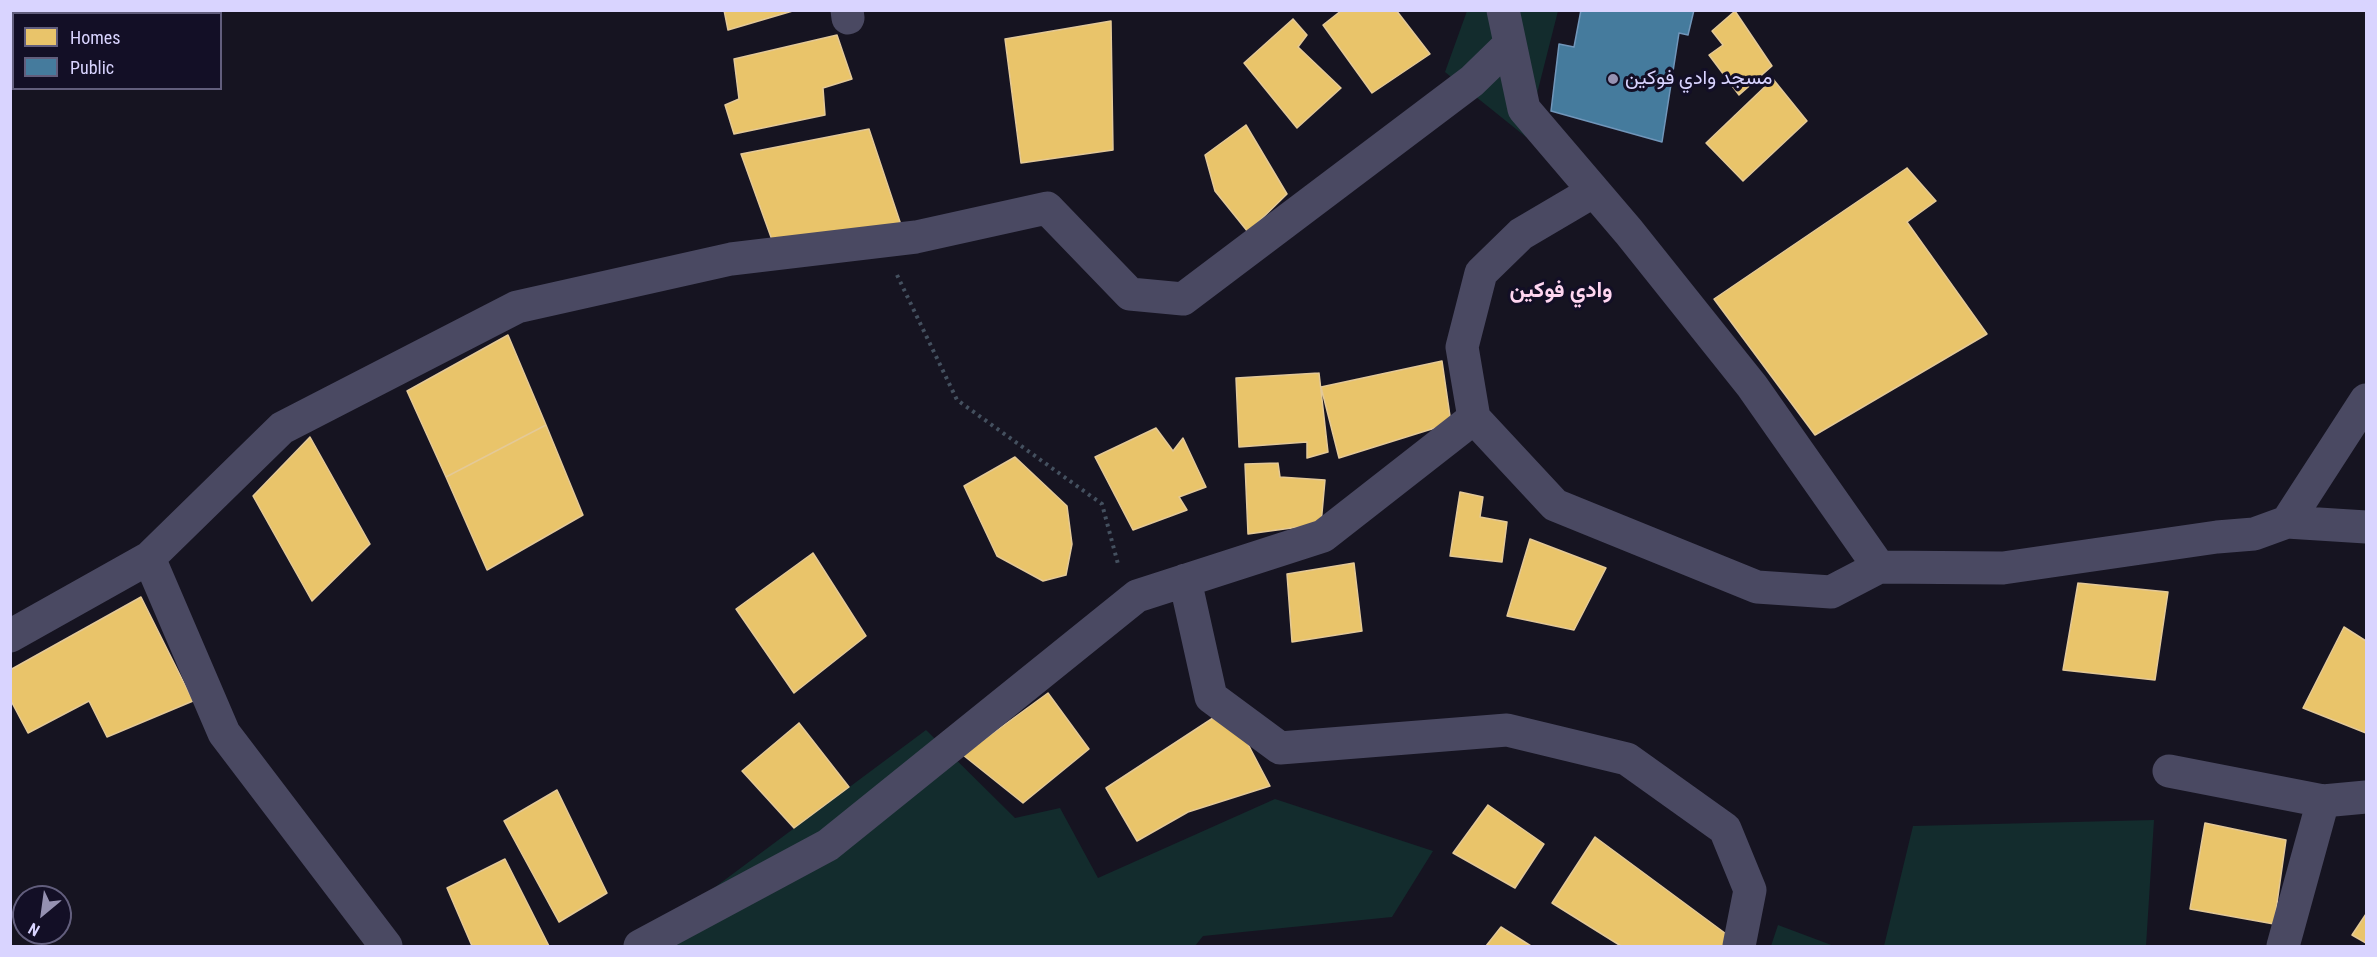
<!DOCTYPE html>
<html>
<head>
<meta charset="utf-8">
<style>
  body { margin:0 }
  #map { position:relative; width:2377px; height:957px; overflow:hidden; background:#161421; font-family:"Roboto Condensed",sans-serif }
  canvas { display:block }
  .frame { position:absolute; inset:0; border:12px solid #d9d4ff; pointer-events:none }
  .legend { position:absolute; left:12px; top:12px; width:210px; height:78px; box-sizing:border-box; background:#130f26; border:2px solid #625e7d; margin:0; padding:8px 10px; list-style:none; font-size:18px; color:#d9d4ff }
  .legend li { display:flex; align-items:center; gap:12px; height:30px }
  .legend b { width:30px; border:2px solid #625e7d }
  .north { position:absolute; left:12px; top:885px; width:60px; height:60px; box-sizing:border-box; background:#130f26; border:2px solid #625e7d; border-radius:50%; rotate:209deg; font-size:16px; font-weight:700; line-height:24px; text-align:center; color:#d9d4ff }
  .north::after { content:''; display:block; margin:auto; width:21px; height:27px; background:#9591b1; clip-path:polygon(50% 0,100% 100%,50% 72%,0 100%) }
</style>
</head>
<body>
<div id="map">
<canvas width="2377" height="957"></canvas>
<div class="frame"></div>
<ul class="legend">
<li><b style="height:16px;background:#e9c46a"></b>Homes</li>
<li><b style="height:16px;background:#457b9d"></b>Public</li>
</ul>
<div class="north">N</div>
</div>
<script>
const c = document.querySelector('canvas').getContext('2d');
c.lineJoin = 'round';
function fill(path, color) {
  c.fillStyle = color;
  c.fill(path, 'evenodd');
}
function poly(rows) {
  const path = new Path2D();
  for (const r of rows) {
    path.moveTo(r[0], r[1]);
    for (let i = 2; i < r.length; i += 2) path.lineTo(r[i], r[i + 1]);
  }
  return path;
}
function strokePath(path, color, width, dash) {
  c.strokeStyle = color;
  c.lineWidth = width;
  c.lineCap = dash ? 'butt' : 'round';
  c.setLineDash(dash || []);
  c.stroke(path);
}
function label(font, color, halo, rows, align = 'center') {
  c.font = font + ' "Roboto Condensed",Vazirmatn,sans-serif';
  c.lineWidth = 6;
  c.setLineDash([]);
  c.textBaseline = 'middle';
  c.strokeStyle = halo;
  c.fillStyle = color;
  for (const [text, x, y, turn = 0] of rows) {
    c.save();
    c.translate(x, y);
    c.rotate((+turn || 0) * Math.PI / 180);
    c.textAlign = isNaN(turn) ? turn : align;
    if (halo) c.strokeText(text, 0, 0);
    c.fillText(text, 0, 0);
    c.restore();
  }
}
fill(poly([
  [1467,11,1558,11,1526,137,1445,72],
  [926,730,1015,818,1060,808,1098,878,1275,799,1433,851,1392,917,1203,936,1195,946,636,946],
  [2154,820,2146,946,1884,946,1913,826],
  [1778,925,1834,946,1771,946]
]), '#132c2d');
const homes = poly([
  [88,10,201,10,203,14,84,14,88,10],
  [724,10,796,10,728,30,724,10],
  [1342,10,1396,10,1430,54,1372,93,1323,25,1342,10],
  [1735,11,1772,66,1739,95,1709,55,1723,45,1712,31,1735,11],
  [1293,19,1307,35,1298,47,1341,88,1297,128,1244,63,1293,19],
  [1111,21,1113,150,1021,163,1005,39,1111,21],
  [837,35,852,79,823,88,825,115,734,134,725,105,739,99,734,59,837,35],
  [1773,79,1807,121,1743,181,1706,143,1773,79],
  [1246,125,1287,194,1248,232,1215,191,1205,155,1246,125],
  [869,129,901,225,772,240,741,154,869,129],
  [1907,168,1936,201,1907,222,1987,334,1815,435,1714,299,1907,168],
  [508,335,546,425,446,477,407,391,508,335],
  [1442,361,1451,423,1339,458,1321,387,1442,361],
  [1319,373,1328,452,1307,458,1307,442,1239,447,1236,378,1319,373],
  [546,425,583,515,487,570,446,477,546,425],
  [1156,428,1173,451,1183,438,1206,487,1179,497,1187,510,1133,530,1095,457,1156,428],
  [310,437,370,544,312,601,253,496,310,437],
  [1015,457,1067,506,1072,544,1066,575,1043,581,997,556,964,486,1015,457],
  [1278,463,1280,477,1325,480,1321,524,1248,534,1245,464,1278,463],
  [1460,492,1483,497,1480,517,1507,522,1502,562,1450,556,1460,492],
  [1530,539,1606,568,1574,630,1507,616,1530,539],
  [813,553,866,636,794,693,736,609,813,553],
  [1354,563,1362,631,1292,642,1287,574,1354,563],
  [2078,583,2168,592,2155,680,2063,670,2078,583],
  [141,597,193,701,107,737,89,701,28,733,10,699,10,670,141,597],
  [2344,627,2366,641,2366,733,2303,708,2344,627],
  [1048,693,1089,749,1023,803,963,755,1048,693],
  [1213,718,1240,729,1270,786,1188,812,1137,841,1106,788,1213,718],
  [799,723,849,787,794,828,742,771,799,723],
  [557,790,607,893,559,922,504,821,557,790],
  [1488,805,1544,844,1515,888,1453,853,1488,805],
  [2205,823,2286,840,2274,924,2190,909,2205,823],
  [1595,837,1737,942,1734,946,1621,946,1552,903,1595,837],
  [505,859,549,946,472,946,447,888,505,859],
  [2366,914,2366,943,2352,935,2366,914],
  [1501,927,1531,946,1486,946,1501,927]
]);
fill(homes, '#e9c46a');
strokePath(homes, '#e4c997', 1.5);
const public = poly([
  [1581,10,1694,10,1688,35,1679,33,1662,142,1551,111,1559,44,1574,47,1581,10]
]);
fill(public, '#457b9d');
strokePath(public, '#7196ba', 1.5);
strokePath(poly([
  [897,275,957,400,1102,504,1118,564]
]), '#44505f', 4, [3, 4.5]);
strokePath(poly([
  [847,10,848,18],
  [1474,418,1462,347,1481,273,1521,234,1594,191],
  [2287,522,2366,527],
  [149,558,282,428,517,307,731,259,916,237,1047,208,1130,294,1183,299,1472,81,1510,44],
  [1879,567,2003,568,2217,537,2254,534,2287,522,2366,400],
  [1185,580,1211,697,1280,748,1507,730,1627,759,1725,829,1750,890,1739,946],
  [10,636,149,558,224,733,386,946],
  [2169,771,2323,801,2366,797],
  [640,946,828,845,1137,596,1323,536,1474,418,1555,505,1757,587,1831,592,1879,567,1752,386,1629,232,1524,109,1503,10],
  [2283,946,2323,801]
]), '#4a4962', 33);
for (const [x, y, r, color] of [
  [1613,79,6,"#9591b1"]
]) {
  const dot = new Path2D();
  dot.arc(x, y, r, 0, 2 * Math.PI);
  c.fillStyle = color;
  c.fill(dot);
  strokePath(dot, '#130f26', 2);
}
label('20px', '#d9d4ff', '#130f26', [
  ["مسجد وادي فوكين",1625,79]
], 'left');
label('bold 22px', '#ffd6f0', '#130f26', [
  ["وادي فوكين",1561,291]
]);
</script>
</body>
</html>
